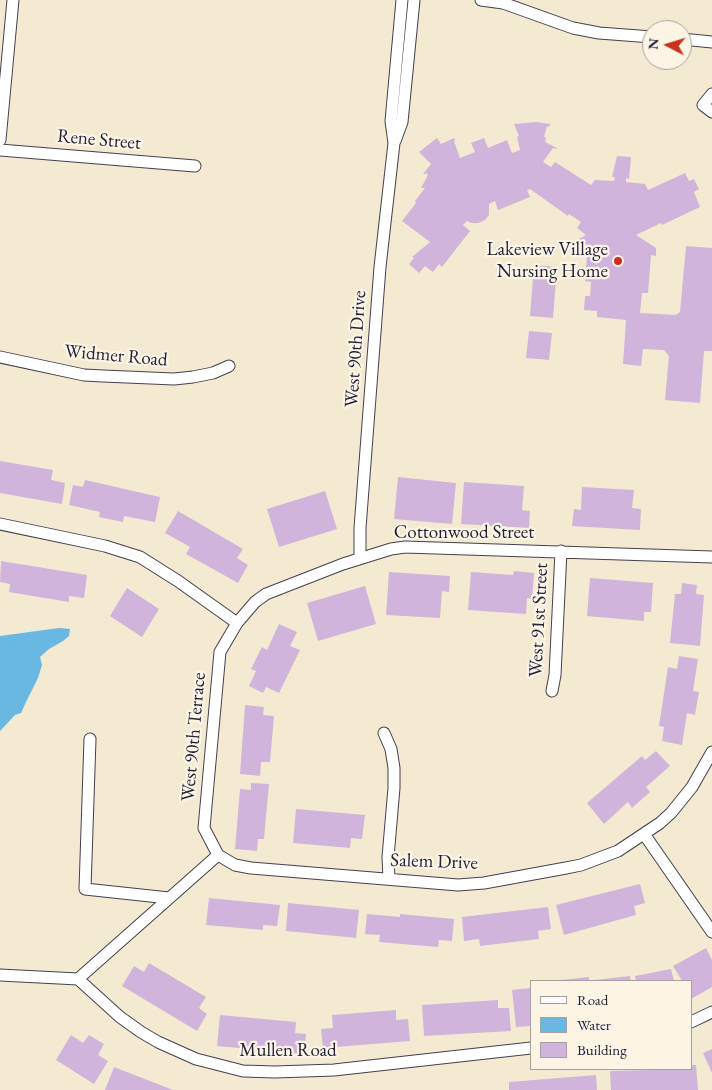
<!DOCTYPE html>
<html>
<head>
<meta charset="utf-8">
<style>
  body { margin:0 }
  #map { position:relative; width:712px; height:1090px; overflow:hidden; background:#f4ead1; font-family:"EB Garamond",serif }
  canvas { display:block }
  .legend { position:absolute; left:530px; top:980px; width:162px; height:90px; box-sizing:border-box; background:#fcf5e5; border:1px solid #a5a1a1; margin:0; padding:6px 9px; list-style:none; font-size:15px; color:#22223b }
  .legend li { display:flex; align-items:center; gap:10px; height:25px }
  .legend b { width:25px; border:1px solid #a5a1a1 }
  .north { position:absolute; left:642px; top:20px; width:50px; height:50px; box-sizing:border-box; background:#fcf5e5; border:1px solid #a5a1a1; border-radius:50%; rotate:275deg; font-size:14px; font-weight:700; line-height:20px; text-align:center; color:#22223b }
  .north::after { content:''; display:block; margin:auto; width:18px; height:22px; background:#c8321e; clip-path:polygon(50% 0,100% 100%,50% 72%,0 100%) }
</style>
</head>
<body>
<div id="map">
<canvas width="712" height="1090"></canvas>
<ul class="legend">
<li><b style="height:6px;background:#fff"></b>Road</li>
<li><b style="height:14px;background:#69b8e4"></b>Water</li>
<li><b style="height:14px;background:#d1b4dc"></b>Building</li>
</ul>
<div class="north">N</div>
</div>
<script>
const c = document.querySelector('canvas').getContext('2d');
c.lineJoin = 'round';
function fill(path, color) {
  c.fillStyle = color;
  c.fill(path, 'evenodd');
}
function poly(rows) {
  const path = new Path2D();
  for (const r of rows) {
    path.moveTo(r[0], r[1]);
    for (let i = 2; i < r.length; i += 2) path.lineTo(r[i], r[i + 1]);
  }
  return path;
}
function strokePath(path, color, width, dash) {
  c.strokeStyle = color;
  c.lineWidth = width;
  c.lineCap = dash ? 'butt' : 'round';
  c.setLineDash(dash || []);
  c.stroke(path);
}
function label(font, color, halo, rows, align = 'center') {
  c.font = font + ' "EB Garamond",serif';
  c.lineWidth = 4.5;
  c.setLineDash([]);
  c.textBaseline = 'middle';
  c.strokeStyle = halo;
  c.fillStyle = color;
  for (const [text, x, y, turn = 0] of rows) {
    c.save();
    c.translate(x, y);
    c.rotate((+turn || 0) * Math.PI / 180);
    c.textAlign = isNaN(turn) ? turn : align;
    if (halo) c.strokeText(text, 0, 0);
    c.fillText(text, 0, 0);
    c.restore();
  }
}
fill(poly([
  [59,628,70,629,69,636,63,641,49,649,40,657,42,665,38,678,26,702,21,713,15,715,0,731,0,636]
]), '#69b8e4');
fill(poly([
  [536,122,550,124,549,127,547,126,544,137,546,137,545,142,557,148,556,149,553,148,543,162,551,167,555,162,591,185,595,180,614,181,615,177,612,177,617,156,631,157,629,179,626,178,626,182,645,184,648,190,685,173,689,181,694,179,699,189,694,192,700,207,662,225,661,223,636,235,656,248,656,256,651,255,648,293,642,293,640,313,676,315,680,312,686,246,712,248,712,351,704,351,700,403,665,400,669,356,664,350,643,349,641,366,623,364,626,320,597,317,597,311,584,310,585,296,590,296,591,282,585,281,588,244,581,248,577,240,586,235,577,228,581,222,569,214,568,216,530,189,527,190,530,197,498,210,495,201,489,204,489,215,485,220,478,223,471,223,467,221,463,225,470,231,442,267,439,264,433,272,425,266,419,273,409,264,414,258,412,257,430,242,402,221,416,203,415,201,425,188,421,188,428,175,426,173,425,174,423,174,431,164,419,152,437,138,441,144,454,138,455,140,454,141,460,158,475,152,471,143,484,138,488,148,507,140,512,153,520,150,517,137,519,136,514,124],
  [534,265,557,267,553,318,530,316],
  [529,331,552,333,549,360,526,358],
  [0,461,53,470,51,480,65,483,62,504,0,493],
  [398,477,456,483,452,524,394,519],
  [85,480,160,497,155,522,124,516,123,522,99,517,100,512,69,505,73,485,83,487],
  [464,482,524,486,522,510,530,511,529,528,461,524],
  [582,487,634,490,632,508,641,509,640,530,572,526,574,509,581,510],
  [325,491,337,529,279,547,267,509],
  [178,511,243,549,237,558,248,565,238,583,186,554,190,547,165,533],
  [1,561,87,575,84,598,69,596,69,602,9,592,10,584,0,582],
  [514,571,534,573,532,599,527,598,526,614,468,610,471,572,513,575],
  [389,572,450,576,449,592,442,591,440,618,386,615],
  [590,578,653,583,651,612,644,612,644,621,587,616],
  [682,583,697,585,696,594,704,595,700,646,670,643,675,594,681,594],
  [365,586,376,624,318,641,307,603],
  [127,588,159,609,142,637,110,616],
  [279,624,297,632,290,646,300,650,279,693,266,687,263,693,249,686,256,671,251,669,262,647,267,650],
  [679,656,698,659,693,691,699,692,695,715,687,713,682,745,662,741,664,727,659,726,668,667,677,669],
  [245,705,264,707,263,715,274,716,270,762,261,762,260,776,240,774],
  [656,751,670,766,646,787,650,792,632,808,628,802,604,824,587,803,642,756,645,760],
  [251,783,269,784,264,839,258,839,257,851,235,849,240,789,251,790],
  [296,809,365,815,362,839,351,838,350,848,293,843],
  [640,884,645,903,634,906,636,915,564,935,556,905],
  [209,898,280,905,277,926,263,925,263,930,206,925],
  [288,903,359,910,356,938,286,931],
  [548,907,551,929,538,931,539,939,480,946,479,939,464,941,462,917],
  [367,914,400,917,400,914,454,919,452,941,439,940,438,947,379,942,380,935,365,934],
  [706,948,712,960,712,987,691,999,691,981,682,981,673,966],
  [149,963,206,997,199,1008,207,1014,197,1031,122,986,134,966,144,972],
  [671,969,674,981,636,981,635,976],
  [630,976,631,981,595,981,595,980],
  [589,977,589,981,561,981,561,980],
  [531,988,531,1026,516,1027,512,990],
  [498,1000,498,1008,509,1008,511,1031,424,1036,422,1005],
  [396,1010,396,1020,408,1019,410,1041,323,1048,321,1029,333,1028,332,1015],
  [220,1015,296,1022,295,1033,306,1034,304,1054,217,1046],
  [71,1035,83,1043,89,1035,104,1044,98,1055,108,1061,94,1084,56,1060],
  [712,1049,712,1073,703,1053],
  [691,1065,696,1065,698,1090,611,1090,610,1071,691,1069],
  [114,1067,173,1090,105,1090],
  [596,1075,597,1090,509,1090,509,1082]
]), '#d1b4dc');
const street = poly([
  [481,0,503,3,573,28,599,33,652,37],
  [682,39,712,42],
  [712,94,703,105,712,112],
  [0,140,13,0],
  [395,141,402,122,414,0],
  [0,150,195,166],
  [0,357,84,375,103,376,174,379,193,377,213,373,229,366],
  [0,524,105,546,140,557,178,581,237,623],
  [360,558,360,528,380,267,394,143,391,121,402,0],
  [552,691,555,675,561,551],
  [384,733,391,749,394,768,394,788,388,857,389,878],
  [90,739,85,889,169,898],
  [644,834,712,932],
  [218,855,204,828,220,652,237,623,255,602,266,594,343,564,391,549,405,547,712,557],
  [218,855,78,979,120,1017,141,1032,158,1042,196,1059,243,1071,275,1072,334,1070,531,1048],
  [218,855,235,865,251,868,458,885,484,883,566,868,581,865,618,851,660,823,671,813,692,787,712,752],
  [0,975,78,979],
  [691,1022,712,1012]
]);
strokePath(street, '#424052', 13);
strokePath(street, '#fff', 11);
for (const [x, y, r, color] of [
  [618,261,5,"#c8321e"]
]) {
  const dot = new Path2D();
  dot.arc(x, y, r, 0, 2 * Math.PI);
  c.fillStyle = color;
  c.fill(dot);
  strokePath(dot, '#fcf5e5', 2);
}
label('19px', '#22223b', '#fcf5e5', [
  ["Rene Street",99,140,5],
  ["West 90th Drive",356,349,-86],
  ["Widmer Road",116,356,5],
  ["Cottonwood Street",464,533],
  ["West 91st Street",539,620,-87],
  ["West 90th Terrace",194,737,-85],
  ["Salem Drive",434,862,2],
  ["Mullen Road",288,1051]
]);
label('19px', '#22223b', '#fcf5e5', [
  ["Lakeview Village",608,250],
  ["Nursing Home",608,272]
], 'right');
</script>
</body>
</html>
